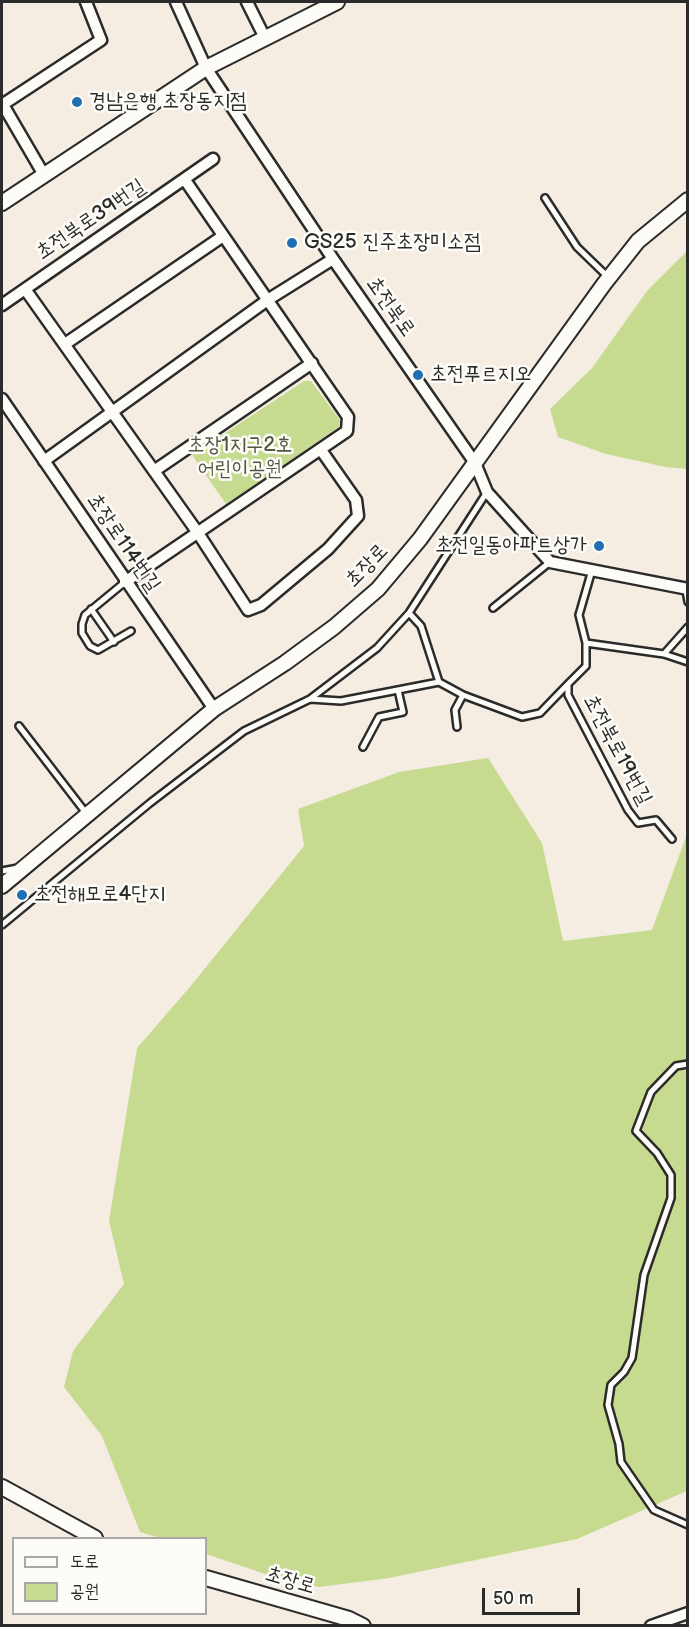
<!DOCTYPE html>
<html>
<head>
<meta charset="utf-8">
<style>
  body { margin:0 }
  #map { position:relative; width:689px; height:1627px; overflow:hidden; background:#f5ede1; font-family:"Balsamiq Sans","Poor Story",sans-serif }
  canvas { display:block }
  .frame { position:absolute; inset:0; border:3px solid #2b2b2b; pointer-events:none }
  .legend { position:absolute; left:12px; top:1537px; width:195px; height:78px; box-sizing:border-box; background:#fdfcf7; border:2px solid #a9a8a5; margin:0; padding:8px 10px; list-style:none; font-size:18px; color:#2b2b2b }
  .legend li { display:flex; align-items:center; gap:12px; height:30px }
  .legend b { width:30px; border:2px solid #a9a8a5 }
  .scale { position:absolute; left:482px; top:1588px; width:98px; height:27px; box-sizing:border-box; border:3px solid #2b2b2b; border-top:0; padding-left:8px; font-size:18px; line-height:21px; white-space:nowrap; color:#2b2b2b; -webkit-text-stroke:4px #fdfcf7; paint-order:stroke }
</style>
</head>
<body>
<div id="map">
<canvas width="689" height="1627"></canvas>
<div class="frame"></div>
<ul class="legend">
<li><b style="height:8px;background:#fdfcf7"></b>도로</li>
<li><b style="height:16px;background:#c7db90"></b>공원</li>
</ul>
<div class="scale">50 m</div>
</div>
<script>
const c = document.querySelector('canvas').getContext('2d');
c.lineJoin = 'round';
function fill(path, color) {
  c.fillStyle = color;
  c.fill(path, 'evenodd');
}
function poly(rows) {
  const path = new Path2D();
  for (const r of rows) {
    path.moveTo(r[0], r[1]);
    for (let i = 2; i < r.length; i += 2) path.lineTo(r[i], r[i + 1]);
  }
  return path;
}
function strokePath(path, color, width, dash) {
  c.strokeStyle = color;
  c.lineWidth = width;
  c.lineCap = dash ? 'butt' : 'round';
  c.setLineDash(dash || []);
  c.stroke(path);
}
function label(font, color, halo, rows, align = 'center') {
  c.font = font + ' "Balsamiq Sans","Poor Story",sans-serif';
  c.lineWidth = 5;
  c.setLineDash([]);
  c.textBaseline = 'middle';
  c.strokeStyle = halo;
  c.fillStyle = color;
  for (const [text, x, y, turn = 0] of rows) {
    c.save();
    c.translate(x, y);
    c.rotate((+turn || 0) * Math.PI / 180);
    c.textAlign = isNaN(turn) ? turn : align;
    if (halo) c.strokeText(text, 0, 0);
    c.fillText(text, 0, 0);
    c.restore();
  }
}
fill(poly([
  [687,251,688,323,685,330,688,330,687,469,666,467,606,454,558,437,550,409,592,368,647,291],
  [304,381,311,381,340,420,339,427,226,504,192,455],
  [488,758,542,843,563,941,652,930,687,834,687,1491,577,1539,389,1578,319,1587,265,1574,206,1554,206,1538,160,1538,140,1532,102,1436,64,1387,73,1351,124,1284,109,1221,137,1048,189,988,304,846,298,809,399,772]
]), '#c7db90');
const service = poly([
  [545,198,577,247,608,277],
  [592,570,579,615,586,643,586,666,568,684,568,695,628,810,638,823,656,820,672,839],
  [125,582,85,615,82,624,82,633,90,646,98,650,131,631],
  [686,590,688,602],
  [493,608,550,562],
  [91,609,114,642],
  [409,613,421,626,439,682],
  [586,643,664,654,688,662],
  [664,654,688,627],
  [310,699,341,701,439,682,463,695,522,717,540,713,568,684],
  [19,726,86,813],
  [457,727,455,710,463,695],
  [363,747,379,717,403,712,398,690],
  [2,871,18,868],
  [2,925,150,803,244,731,310,699,377,648,409,613,487,492],
  [688,1064,676,1066,651,1092,636,1131,657,1153,671,1175,671,1198,644,1275,632,1358,624,1372,611,1385,608,1405,619,1444,621,1462,654,1510,688,1525]
]);
const minor = poly([
  [176,2,206,68,333,259,475,463,487,492,550,562,688,589],
  [247,2,265,38],
  [2,103,44,175],
  [2,105,101,40,86,2],
  [25,289,198,533,248,610,261,605,328,549,358,516,356,500,321,450],
  [2,305,213,159],
  [65,344,223,236],
  [2,399,214,709],
  [44,461,269,299,333,259],
  [154,471,312,363],
  [125,582,347,431,348,417,185,180],
  [651,1626,688,1613]
]);
const tertiary = poly([
  [2,203,206,68,337,2],
  [2,886,214,709,285,663,334,627,378,589,420,539,604,284,638,241,688,200],
  [2,1487,95,1538],
  [206,1578,349,1619,363,1626]
]);
strokePath(service, '#2b2b2b', 10);
strokePath(minor, '#2b2b2b', 15);
strokePath(tertiary, '#2b2b2b', 18);
strokePath(service, '#fdfcf7', 5);
strokePath(minor, '#fdfcf7', 10);
strokePath(tertiary, '#fdfcf7', 14);
for (const [x, y, r, color] of [
  [77,102,6,"#1f6fb2"],
  [292,243,6,"#1f6fb2"],
  [418,375,6,"#1f6fb2"],
  [599,546,6,"#1f6fb2"],
  [22,895,6,"#1f6fb2"]
]) {
  const dot = new Path2D();
  dot.arc(x, y, r, 0, 2 * Math.PI);
  c.fillStyle = color;
  c.fill(dot);
  strokePath(dot, '#fdfcf7', 2);
}
label('21px', '#2b2b2b', '#fdfcf7', [
  ["경남은행 초장동지점",89,102],
  ["GS25 진주초장미소점",304,243],
  ["초전푸르지오",430,375],
  ["초전일동아파트상가",587,546,"right"],
  ["초전해모로4단지",34,895]
], 'left');
label('21px', '#2b2b2b', '#fdfcf7', [
  ["초전북로39번길",91,220,-34],
  ["초전북로",390,307,55],
  ["초장로114번길",123,543,56],
  ["초장로",367,566,-46],
  ["초전북로19번길",617,750,62],
  ["초장로",290,1581,16]
]);
label('21px', '#525744', '#fdfcf7', [
  ["초장1지구2호",240,446],
  ["어린이공원",240,470]
]);
</script>
</body>
</html>
